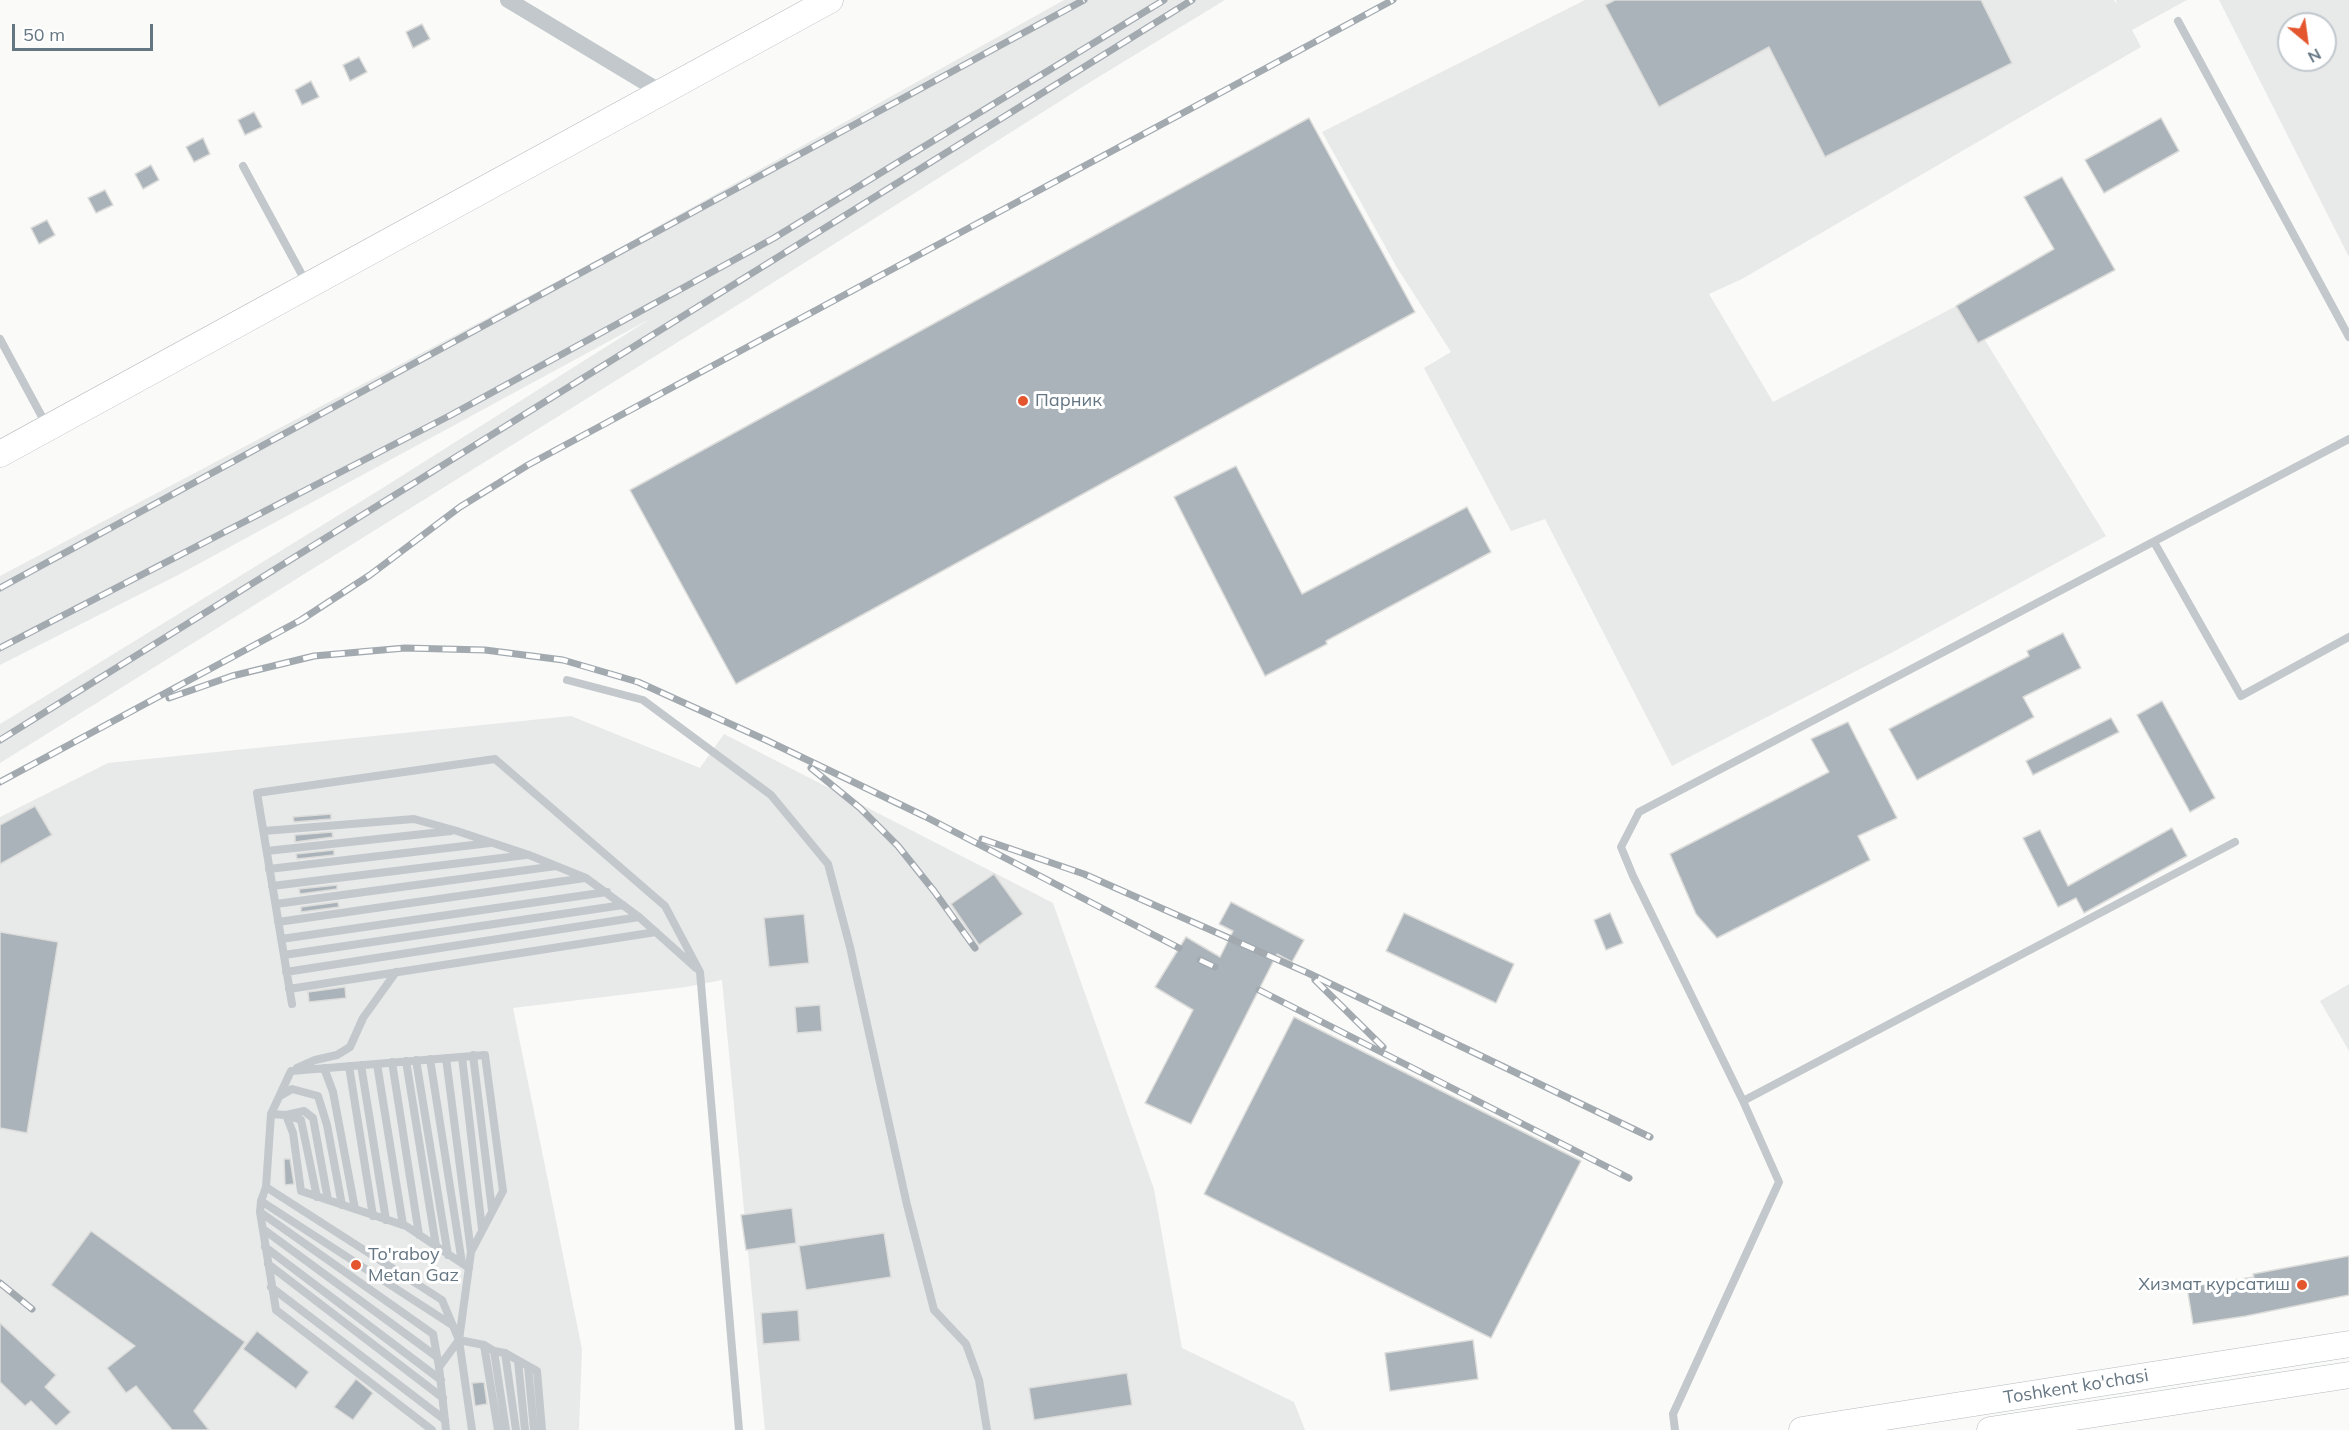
<!DOCTYPE html>
<html>
<head>
<meta charset="utf-8">
<style>
  body { margin:0 }
  #map { position:relative; width:2349px; height:1430px; overflow:hidden; background:#fafaf8; font-family:Mulish,sans-serif }
  canvas { display:block }
  .north { position:absolute; left:2277px; top:12px; width:60px; height:60px; box-sizing:border-box; background:#fff; border:2px solid #c1c8cd; border-radius:50%; rotate:151deg; font-size:16px; font-weight:700; line-height:24px; text-align:center; color:#657683 }
  .north::after { content:''; display:block; margin:auto; width:21px; height:27px; background:#e4572e; clip-path:polygon(50% 0,100% 100%,50% 72%,0 100%) }
  .scale { position:absolute; left:12px; top:24px; width:141px; height:27px; box-sizing:border-box; border:3px solid #657683; border-top:0; padding-left:8px; font-size:18px; line-height:21px; white-space:nowrap; color:#657683; -webkit-text-stroke:4px #fff; paint-order:stroke }
</style>
</head>
<body>
<div id="map">
<canvas width="2349" height="1430"></canvas>
<div class="north">N</div>
<div class="scale">50 m</div>
</div>
<script>
const c = document.querySelector('canvas').getContext('2d');
c.lineJoin = 'round';
function fill(path, color) {
  c.fillStyle = color;
  c.fill(path, 'evenodd');
}
function poly(rows) {
  const path = new Path2D();
  for (const r of rows) {
    path.moveTo(r[0], r[1]);
    for (let i = 2; i < r.length; i += 2) path.lineTo(r[i], r[i + 1]);
  }
  return path;
}
function strokePath(path, color, width, dash) {
  c.strokeStyle = color;
  c.lineWidth = width;
  c.lineCap = dash ? 'butt' : 'round';
  c.setLineDash(dash || []);
  c.stroke(path);
}
function label(font, color, halo, rows, align = 'center') {
  c.font = font + ' Mulish,sans-serif';
  c.lineWidth = 6;
  c.setLineDash([]);
  c.textBaseline = 'middle';
  c.strokeStyle = halo;
  c.fillStyle = color;
  for (const [text, x, y, turn = 0] of rows) {
    c.save();
    c.translate(x, y);
    c.rotate((+turn || 0) * Math.PI / 180);
    c.textAlign = isNaN(turn) ? turn : align;
    if (halo) c.strokeText(text, 0, 0);
    c.fillText(text, 0, 0);
    c.restore();
  }
}
fill(poly([
  [1064,0,1225,0,1092,81,744,301,0,763,0,724,381,489,650,319,178,575,0,665,0,576,601,258],
  [1585,0,2114,0,2117,4,2116,0,2187,0,2132,30,2141,47,1742,279,1709,294,1773,402,1962,303,2106,536,1891,653,1672,766,1545,519,1511,531,1424,368,1451,352,1396,266,1322,132],
  [2219,0,2349,0,2349,257],
  [2289,24,2325,24,2325,60,2289,60],
  [571,716,700,768,724,734,1053,903,1154,1189,1182,1348,1294,1402,1305,1430,765,1430,722,980,686,987,513,1008,582,1349,579,1430,0,1430,0,817,108,763],
  [2349,984,2349,1051,2320,1001]
]), '#e8e9e9');
const building = poly([
  [1615,0,1981,0,2012,63,1825,157,1769,47,1659,107,1605,5,1615,0],
  [422,24,430,39,413,48,406,32,422,24],
  [359,57,367,72,350,81,343,65,359,57],
  [311,81,319,97,302,105,295,90,311,81],
  [254,112,262,127,245,135,238,120,254,112],
  [1309,118,1415,312,736,684,630,490,1309,118],
  [2161,118,2179,151,2104,193,2085,160,2161,118],
  [203,138,210,154,194,162,186,147,203,138],
  [151,165,159,180,143,189,135,174,151,165],
  [2062,177,2115,270,1978,343,1956,306,2054,249,2024,197,2062,177],
  [105,190,113,205,96,213,88,198,105,190],
  [47,220,55,235,39,244,31,228,47,220],
  [1236,466,1302,594,1467,507,1491,552,1326,641,1327,644,1265,676,1174,497,1236,466],
  [2063,633,2081,668,2023,697,2034,717,1917,780,1889,729,2029,656,2027,651,2063,633],
  [2162,701,2215,798,2190,812,2137,715,2162,701],
  [2111,718,2119,732,2033,775,2026,761,2111,718],
  [1848,722,1897,818,1858,836,1870,860,1717,938,1696,914,1670,854,1829,772,1811,739,1848,722],
  [35,806,52,835,0,864,0,825,35,806],
  [331,814,331,819,294,822,293,817,331,814],
  [2172,828,2187,856,2084,913,2076,898,2058,907,2023,838,2040,830,2068,886,2172,828],
  [332,832,333,837,295,842,295,835,332,832],
  [334,850,334,855,297,859,296,854,334,850],
  [994,874,1023,914,979,945,951,904,994,874],
  [337,885,337,889,300,894,299,889,337,885],
  [338,902,339,907,301,912,301,907,338,902],
  [1231,902,1304,940,1292,962,1277,954,1191,1124,1145,1103,1193,1010,1155,987,1186,937,1220,957,1233,931,1219,924,1231,902],
  [1404,913,1514,964,1496,1003,1386,951,1404,913],
  [1610,913,1623,943,1606,950,1594,920,1610,913],
  [804,914,809,963,769,967,764,918,804,914],
  [0,932,58,942,27,1133,0,1128,0,932],
  [345,987,346,998,309,1002,308,992,345,987],
  [820,1005,822,1031,797,1033,795,1007,820,1005],
  [1294,1017,1581,1161,1491,1338,1204,1194,1294,1017],
  [284,1159,290,1159,294,1184,285,1185,284,1159],
  [792,1208,796,1243,746,1250,741,1215,792,1208],
  [91,1231,245,1342,194,1411,209,1430,172,1430,136,1386,126,1393,107,1368,135,1346,51,1285,91,1231],
  [884,1233,891,1277,806,1290,799,1246,884,1233],
  [2349,1256,2349,1295,2246,1316,2193,1324,2187,1287,2254,1277,2253,1274,2349,1256],
  [798,1310,800,1341,763,1344,761,1313,798,1310],
  [0,1323,56,1375,45,1387,71,1412,56,1426,31,1401,25,1406,0,1382,0,1323],
  [257,1331,309,1372,296,1389,243,1349,257,1331],
  [1473,1340,1478,1379,1390,1391,1385,1353,1473,1340],
  [1127,1373,1132,1405,1034,1420,1029,1388,1127,1373],
  [356,1379,373,1393,353,1420,334,1407,356,1379],
  [484,1382,487,1404,475,1406,472,1383,484,1382]
]);
fill(building, '#aab3b9');
strokePath(building, '#dcdcda', 1.5);
const primary = poly([
  [0,454,830,0],
  [1802,1430,2349,1344],
  [1990,1430,2349,1375]
]);
strokePath(primary, '#b5babe', 27);
strokePath(poly([
  [2178,21,2349,337],
  [243,166,307,284],
  [0,339,47,426],
  [2154,542,2241,696,2349,637],
  [567,680,643,700,771,795,828,864,850,947,907,1205,934,1310,966,1344,979,1380,987,1430],
  [264,831,414,819,457,831,529,855,586,878,639,917,696,968],
  [267,851,451,831],
  [269,869,490,843],
  [272,886,526,855],
  [276,904,556,866],
  [278,922,585,878],
  [281,939,607,892],
  [284,955,623,905],
  [286,972,639,917],
  [289,989,656,932],
  [292,1004,257,793,495,759,665,906,700,972,739,1430],
  [473,1055,492,1210],
  [462,1057,482,1229],
  [430,1059,462,1263],
  [416,1060,448,1255],
  [406,1061,436,1246],
  [392,1062,419,1235],
  [377,1064,403,1225],
  [361,1065,386,1220],
  [349,1066,373,1216],
  [297,1068,315,1060,337,1055,350,1047,363,1018,396,972],
  [324,1068,333,1092,355,1209],
  [280,1096,292,1089,318,1096,327,1125,342,1205],
  [1743,1101,2235,842],
  [271,1114,286,1115,293,1133,301,1191,406,1226,469,1268],
  [286,1115,304,1111,313,1118,328,1200],
  [287,1115,301,1120,317,1197],
  [266,1187,261,1201,452,1325],
  [261,1201,260,1212,276,1310,432,1430],
  [260,1212,433,1334,439,1367,446,1430],
  [263,1229,437,1357],
  [265,1247,441,1380],
  [471,1252,503,1191,485,1055,291,1071,271,1114,266,1187,442,1300,459,1340,472,1430],
  [268,1264,443,1398],
  [271,1287,445,1420],
  [459,1340,484,1345,494,1351,505,1353,537,1371,542,1430],
  [484,1345,498,1430],
  [494,1351,506,1430],
  [505,1353,516,1430],
  [518,1361,525,1430],
  [528,1366,534,1430],
  [439,1367,459,1340,471,1252,446,1058],
  [1675,1430,1673,1414,1779,1182,1743,1101,1633,876,1621,847,1639,812,2349,439]
]), '#c3c8cc', 8);
strokePath(poly([
  [508,0,661,92]
]), '#c3c8cc', 16);
strokePath(primary, '#fff', 26);
const rail = poly([
  [0,588,1084,0],
  [0,648,451,415,774,238,1164,0],
  [169,698,232,676,314,656,405,648,485,650,563,660,638,682,768,741,924,816,1179,948],
  [0,740,1192,0],
  [811,768,860,808,898,846,934,891,975,948],
  [0,782,301,620,370,575,460,507,528,465,1393,0],
  [982,839,1084,874,1308,973,1650,1137],
  [1200,960,1215,967],
  [1315,980,1383,1047],
  [1259,990,1629,1178],
  [0,1283,32,1309]
]);
strokePath(rail, '#a2aab0', 7);
strokePath(rail, '#fff', 4.5, [14]);
for (const [x, y, r, color] of [
  [1023,401,6,"#e4572e"],
  [356,1265,6,"#e4572e"],
  [2302,1285,6,"#e4572e"]
]) {
  const dot = new Path2D();
  dot.arc(x, y, r, 0, 2 * Math.PI);
  c.fillStyle = color;
  c.fill(dot);
  strokePath(dot, '#fff', 2);
}
label('18px', '#657683', '#fff', [
  ["Парник",1035,401],
  ["To'raboy",368,1255],
  ["Metan Gaz",368,1276],
  ["Хизмат курсатиш",2290,1285,"right"]
], 'left');
label('18px', '#657683', '#fff', [
  ["Toshkent ko'chasi",2076,1387,-9]
]);
</script>
</body>
</html>
